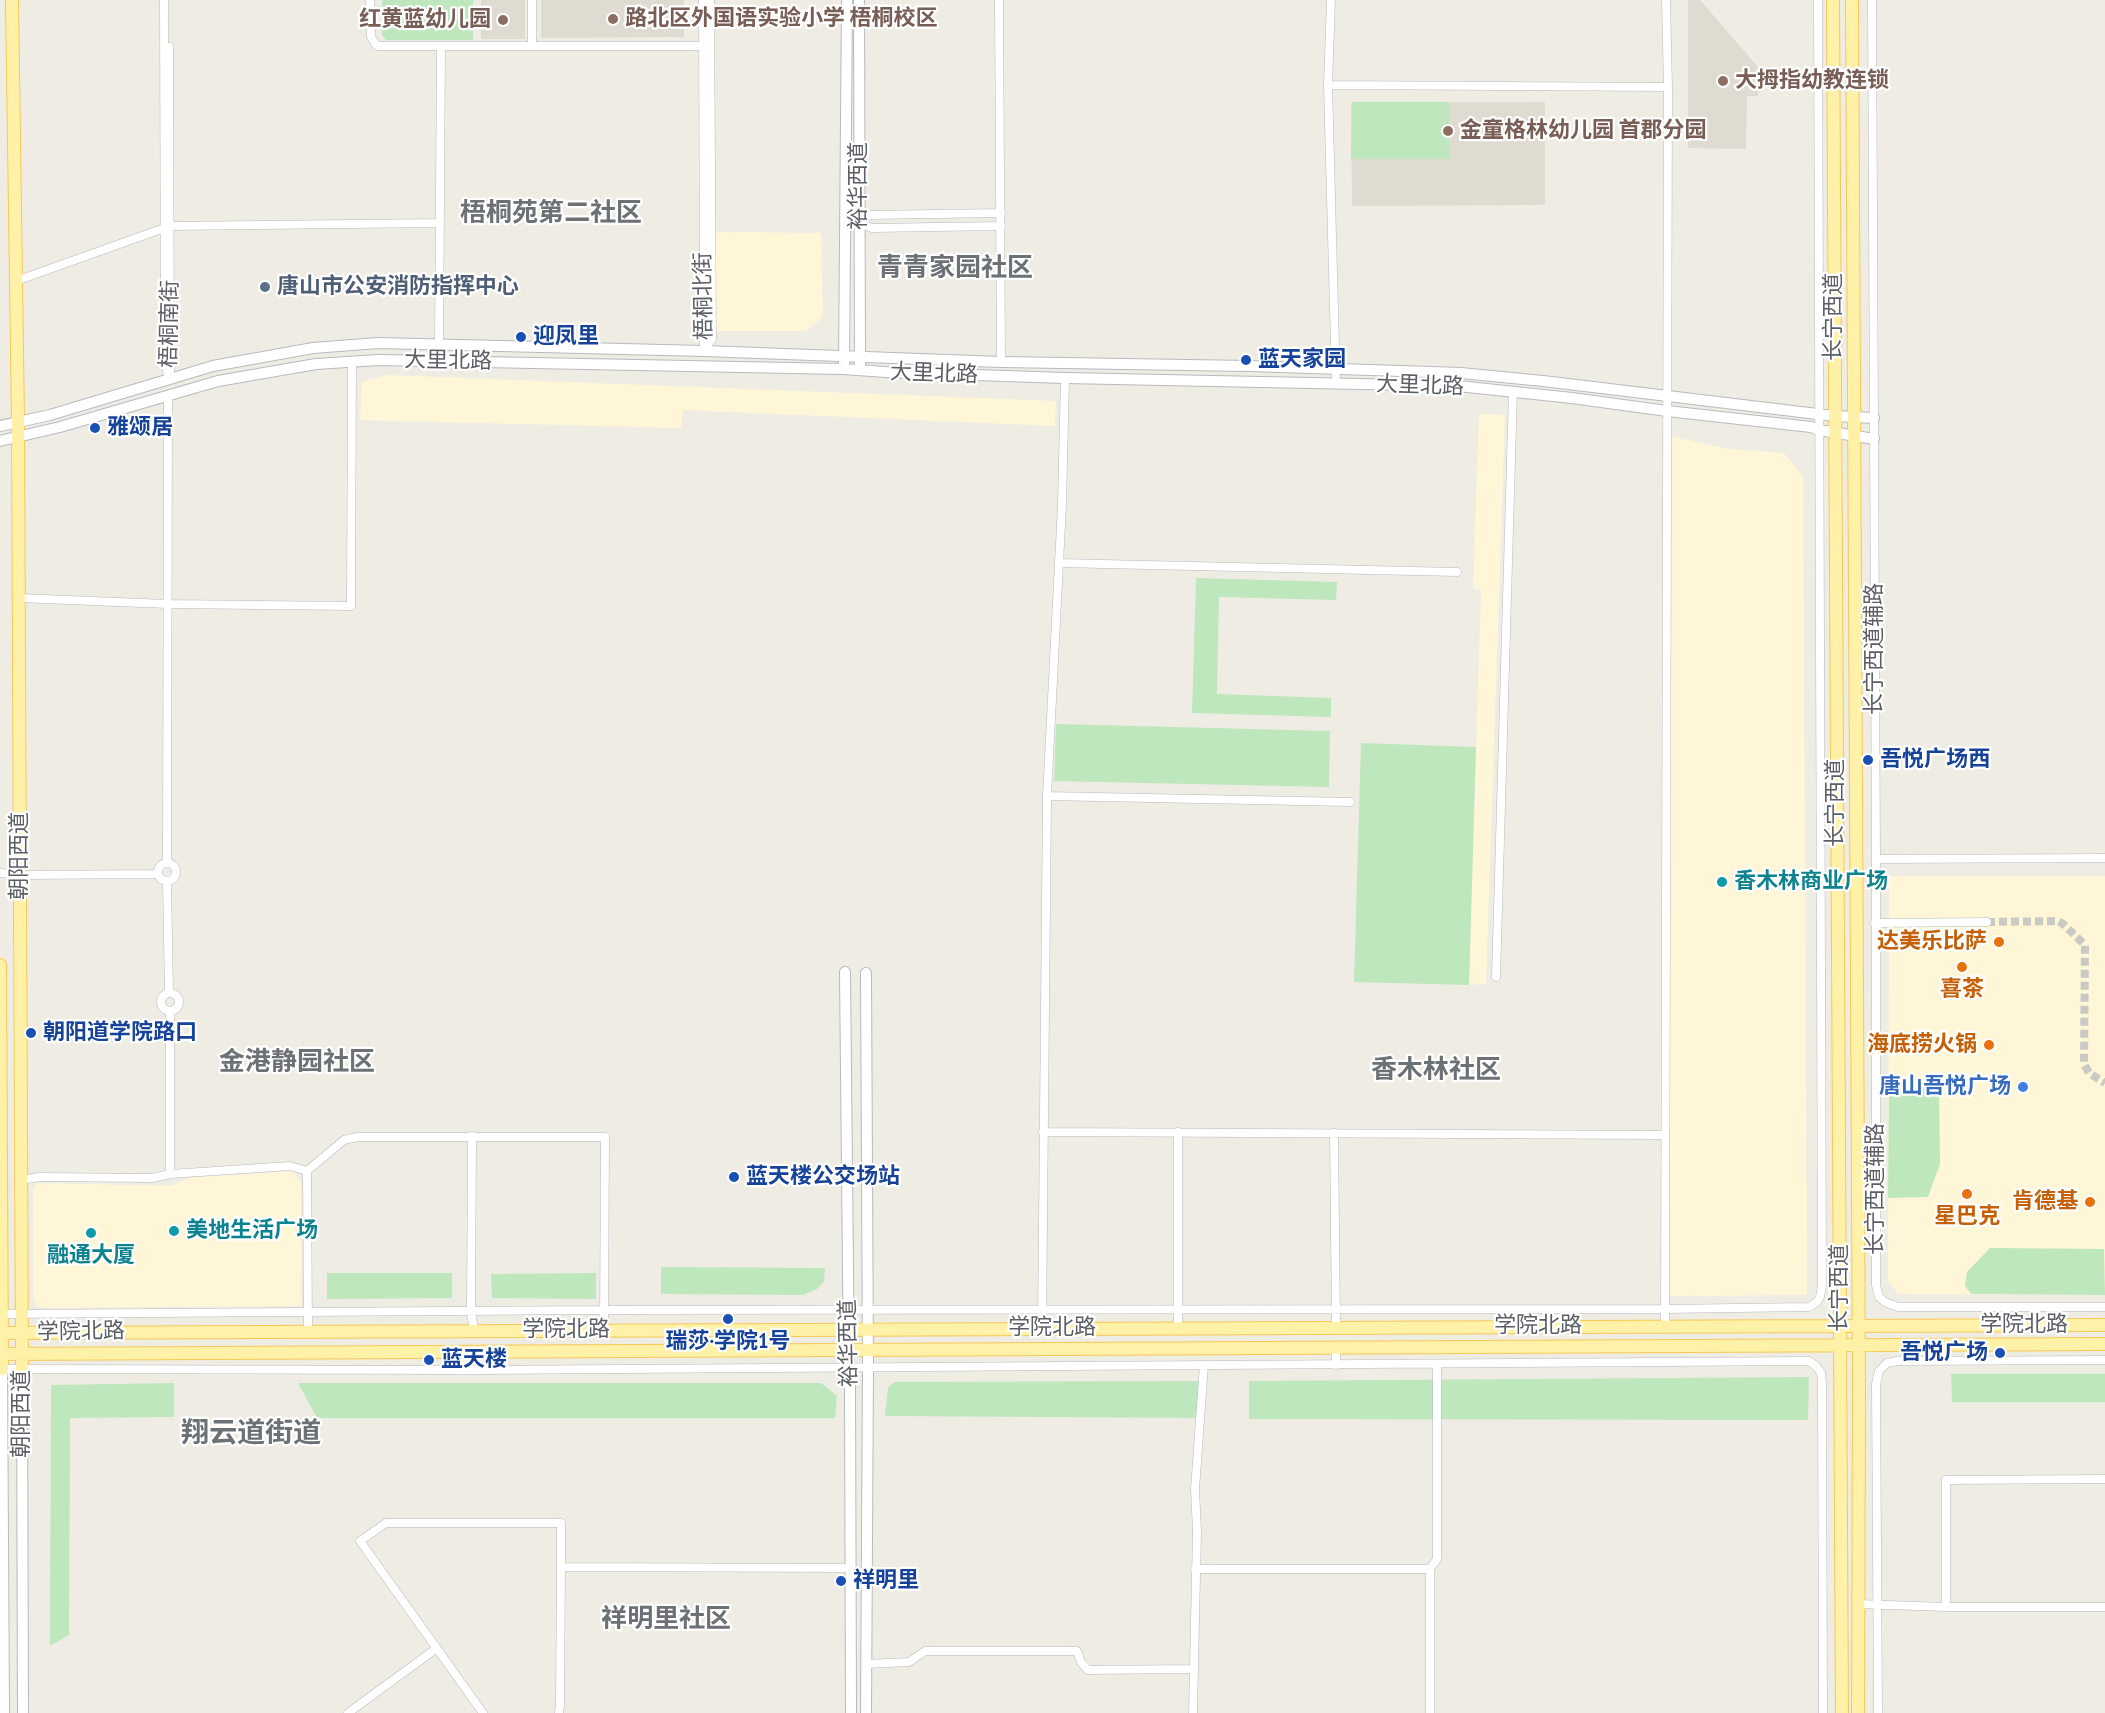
<!DOCTYPE html>
<html>
<head>
<meta charset="utf-8">
<style>
  body { margin:0 }
  canvas { display:block; background:#efece3 }
</style>
</head>
<body>
<canvas width="2105" height="1713"></canvas>
<script>
const c = document.querySelector('canvas').getContext('2d');
c.lineJoin = 'round';
function fill(path, color) {
  c.fillStyle = color;
  c.fill(path, 'evenodd');
}
function poly(rows) {
  const path = new Path2D();
  for (const r of rows) {
    if (r.length === 3) {
      path.moveTo(r[0] + r[2], r[1]);
      path.arc(r[0], r[1], r[2], 0, 2 * Math.PI);
      continue;
    }
    path.moveTo(r[0], r[1]);
    for (let i = 2; i < r.length; i += 2) path.lineTo(r[i], r[i + 1]);
  }
  return path;
}
function strokePath(path, color, width, dash) {
  c.strokeStyle = color;
  c.lineWidth = width;
  c.lineCap = dash ? 'butt' : 'round';
  c.setLineDash(dash || []);
  c.stroke(path);
}
function label(font, color, halo, rows, align = 'center') {
  c.font = font + ' "PT Sans Narrow","Noto Sans SC",sans-serif';
  c.lineWidth = 4.5;
  c.setLineDash([]);
  c.textBaseline = 'middle';
  c.strokeStyle = halo;
  c.fillStyle = color;
  for (const [text, x, y, turn = 0] of rows) {
    c.save();
    c.translate(x, y);
    c.rotate((+turn || 0) * Math.PI / 180);
    c.textAlign = isNaN(turn) ? turn : align;
    if (halo) c.strokeText(text, 0, 0);
    c.fillText(text, 0, 0);
    c.restore();
  }
}
fill(poly([
  [714,232,821,233,823,317,807,331,714,331],
  [387,375,1056,401,1055,426,683,410,681,428,360,420,362,382],
  [1479,414,1505,415,1486,984,1469,985,1481,590,1473,588],
  [1666,435,1727,449,1784,453,1803,476,1807,1295,1668,1296],
  [1889,876,2105,876,2105,1295,1898,1294,1888,1280],
  [292,1171,301,1182,301,1306,46,1308,37,1307,33,1296,33,1189,38,1183,172,1186,188,1178]
]), '#fff6d8');
fill(poly([
  [481,0,525,0,525,39,481,39],
  [541,0,684,0,684,37,541,38],
  [1688,0,1700,0,1758,67,1758,96,1747,96,1746,149,1688,148],
  [1545,102,1545,205,1352,206,1351,103]
]), '#dfdbd1');
fill(poly([
  [382,0,473,0,473,40,386,40,382,35],
  [1352,102,1449,102,1449,159,1351,159],
  [1196,578,1337,582,1336,600,1219,597,1217,694,1331,698,1331,717,1192,713],
  [1056,724,1330,731,1329,787,1054,781],
  [1361,743,1476,747,1469,985,1354,982],
  [1932,1082,1939,1088,1940,1164,1928,1197,1888,1198,1889,1083],
  [1990,1248,2104,1249,2105,1295,1971,1294,1965,1286,1967,1272],
  [661,1267,825,1268,824,1282,817,1289,803,1295,661,1294],
  [327,1273,452,1273,452,1298,327,1299],
  [596,1273,596,1299,492,1298,491,1274],
  [1951,1374,2105,1374,2105,1402,1952,1402],
  [1809,1377,1808,1420,1249,1419,1249,1381],
  [1198,1381,1198,1418,885,1416,888,1388,894,1382],
  [174,1383,174,1417,70,1418,69,1635,50,1646,51,1385],
  [298,1383,821,1383,837,1396,835,1418,317,1418]
]), '#bee7be');
strokePath(poly([
  [1987,922,2058,921,2063,924,2085,945,2084,1064,2089,1073,2105,1083]
]), '#cac9c3', 8, [8, 4]);
const street = poly([
  [164,0,165,363,169,379],
  [370,0,371,37,377,46,710,46],
  [703,0,704,349],
  [999,0,1001,362],
  [1331,0,1328,85,1336,384],
  [1872,0,1876,859,1876,1285,1879,1297,1885,1302,1898,1307,2105,1307],
  [532,45,532,0],
  [169,47,170,371],
  [1328,85,1668,87],
  [859,223,870,215,1001,213],
  [859,223,872,228,1001,226],
  [16,281,170,226,440,223],
  [439,345,441,47],
  [704,351,712,339,710,0],
  [1059,563,1457,572],
  [19,598,167,604,351,606,352,361],
  [1047,796,1350,802],
  [1876,859,2105,858],
  [167,872,9],
  [167,863,168,395],
  [0,873,20,875,158,874],
  [167,882,169,993],
  [1875,923,1987,922],
  [1496,977,1513,391],
  [170,1002,9],
  [170,1011,170,1174],
  [1043,1132,1665,1135],
  [1334,1133,1336,1327],
  [472,1136,471,1312,474,1330],
  [307,1171,308,1331],
  [21,1180,39,1177,152,1178,170,1174,290,1166,307,1171,344,1140,357,1137,605,1137,604,1329],
  [0,1314,603,1310,1665,1309,1809,1307,1817,1302,1820,1297,1822,1286,1818,0],
  [1665,1326,1668,87,1666,0],
  [1042,1328,1047,796,1062,505,1065,378],
  [1178,1328,1178,1132],
  [1336,1365,1336,1348],
  [0,1369,476,1370,1809,1361,1817,1367,1821,1373,1822,1384,1823,1713],
  [1195,1569,1430,1569,1430,1713],
  [1430,1569,1437,1559,1437,1364],
  [1858,1604,1946,1607,2105,1607],
  [1946,1607,1946,1480,2105,1479],
  [866,1664,909,1662,925,1651,1077,1651,1081,1662,1088,1670,1194,1669],
  [348,1713,437,1648],
  [483,1713,360,1541,386,1523,561,1523,561,1567],
  [559,1713,560,1704,561,1567,851,1568],
  [1193,1713,1197,1531,1195,1489,1204,1365],
  [1878,1713,1876,1384,1879,1371,1887,1363,1897,1361,2105,1360]
]);
const secondary = poly([
  [859,0,860,365],
  [844,363,847,0],
  [0,426,50,415,213,366,313,348,378,343,704,351,1001,362,1249,366,1461,373,1543,381,1834,416,1874,418],
  [0,441,60,427,218,381,316,364,378,360,843,369,886,372,1065,378,1458,386,1572,398,1667,411,1811,427,1819,430,1874,439],
  [845,972,849,1367,850,1387,851,1713],
  [2,1369,4,1713],
  [22,1369,23,1713],
  [866,1713,868,1366,866,973]
]);
const primary = poly([
  [12,0,18,422,22,1369],
  [1833,0,1842,1713],
  [1852,0,1859,1384,1858,1713],
  [0,965,2,1369],
  [0,1333,2105,1325],
  [0,1354,2105,1344]
]);
strokePath(street, '#b6b9be', 9);
strokePath(secondary, '#b7bac0', 12);
strokePath(primary, '#f7c954', 14);
strokePath(street, '#fff', 8);
strokePath(secondary, '#fff', 10);
strokePath(primary, '#fff1a8', 12);
for (const [x, y, r, color] of [
  [613,19,6,"#8d6e63"],
  [503,20,6,"#8d6e63"],
  [1723,81,6,"#8d6e63"],
  [1448,131,6,"#8d6e63"],
  [265,287,6,"#5c6f8a"],
  [521,337,6,"#1a4fb4"],
  [1246,360,6,"#1a4fb4"],
  [95,428,6,"#1a4fb4"],
  [1868,760,6,"#1a4fb4"],
  [1722,882,6,"#0f9aa8"],
  [1999,942,6,"#e8710a"],
  [1962,967,6,"#e8710a"],
  [31,1033,6,"#1a4fb4"],
  [1989,1045,6,"#e8710a"],
  [2023,1087,6,"#3f7fe0"],
  [734,1177,6,"#1a4fb4"],
  [1967,1194,6,"#e8710a"],
  [2090,1202,6,"#e8710a"],
  [174,1231,6,"#0f9aa8"],
  [91,1233,6,"#0f9aa8"],
  [728,1319,6,"#1a4fb4"],
  [2000,1353,6,"#1a4fb4"],
  [429,1360,6,"#1a4fb4"],
  [841,1581,6,"#1a4fb4"]
]) {
  const dot = new Path2D();
  dot.arc(x, y, r, 0, 2 * Math.PI);
  c.fillStyle = color;
  c.fill(dot);
  strokePath(dot, '#fff', 2);
}
label('bold 22px', '#785e54', '#fff', [
  ["路北区外国语实验小学 梧桐校区",625,19],
  ["红黄蓝幼儿园",491,20,"right"],
  ["大拇指幼教连锁",1735,81],
  ["金童格林幼儿园 首郡分园",1460,131]
], 'left');
label('22px', '#5b5f64', '#fff', [
  ["裕华西道",859,186,-90],
  ["梧桐北街",704,296,-91],
  ["长宁西道",1834,317,-90],
  ["梧桐南街",170,324,-89],
  ["大里北路",448,361,1],
  ["大里北路",934,374,2],
  ["大里北路",1420,386,2],
  ["长宁西道辅路",1875,649,-90],
  ["长宁西道",1836,803,-90],
  ["朝阳西道",20,856,-90],
  ["长宁西道辅路",1876,1189,-90],
  ["长宁西道",1840,1288,-90],
  ["学院北路",2024,1325],
  ["学院北路",1538,1326],
  ["学院北路",1052,1328],
  ["学院北路",566,1330],
  ["学院北路",81,1332,-1],
  ["裕华西道",849,1343,-91],
  ["朝阳西道",22,1414,-90]
]);
label('bold 22px', '#4e5e75', '#fff', [
  ["唐山市公安消防指挥中心",277,287]
], 'left');
label('bold 22px', '#164399', '#fff', [
  ["迎凤里",533,337],
  ["蓝天家园",1258,360],
  ["雅颂居",107,428],
  ["吾悦广场西",1880,760],
  ["朝阳道学院路口",43,1033],
  ["蓝天楼公交场站",746,1177],
  ["瑞莎·学院1号",728,1342,"center"],
  ["吾悦广场",1988,1353,"right"],
  ["蓝天楼",441,1360],
  ["祥明里",853,1581]
], 'left');
label('bold 22px', '#0d838f', '#fff', [
  ["香木林商业广场",1734,882],
  ["美地生活广场",186,1231],
  ["融通大厦",91,1256,"center"]
], 'left');
label('bold 22px', '#c56008', '#fff', [
  ["达美乐比萨",1987,942],
  ["喜茶",1962,990,"center"],
  ["海底捞火锅",1977,1045],
  ["肯德基",2078,1202],
  ["星巴克",1967,1217,"center"]
], 'right');
label('bold 22px', '#366cbe', '#fff', [
  ["唐山吾悦广场",2011,1087]
], 'right');
label('bold 26px', '#6c7176', '#fff', [
  ["梧桐苑第二社区",551,214],
  ["青青家园社区",955,269],
  ["金港静园社区",297,1063],
  ["香木林社区",1436,1071],
  ["祥明里社区",666,1620]
]);
label('bold 28px', '#6c7176', '#fff', [
  ["翔云道街道",251,1434]
]);
</script>
</body>
</html>
